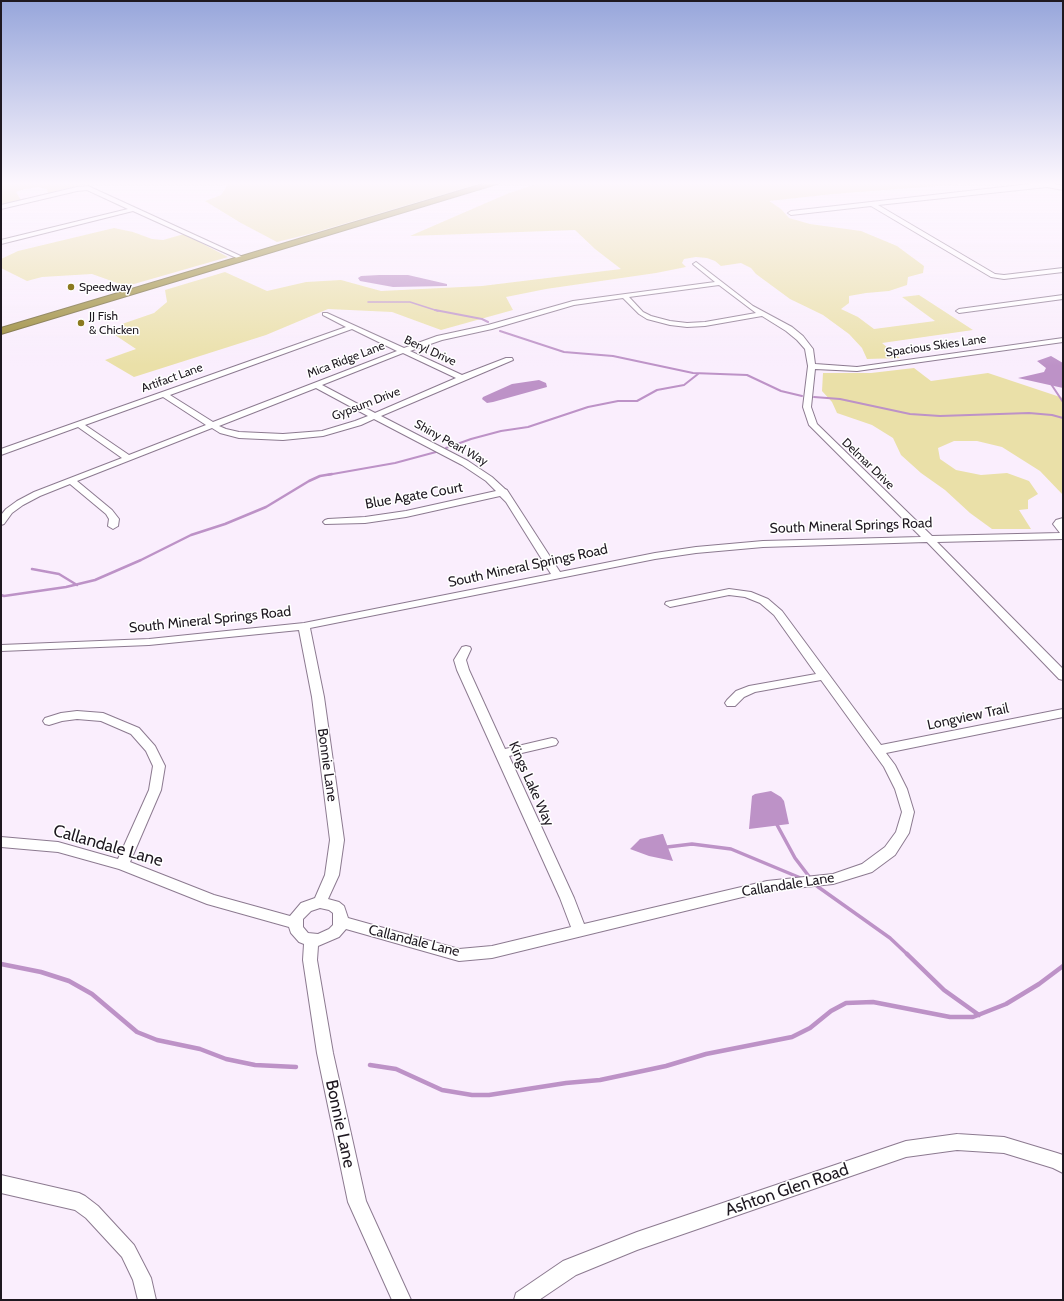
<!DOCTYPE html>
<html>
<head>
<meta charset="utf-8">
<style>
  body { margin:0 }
  #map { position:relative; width:1064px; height:1301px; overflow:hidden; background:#faeefd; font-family:Cabin,sans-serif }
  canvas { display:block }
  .frame { position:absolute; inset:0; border:2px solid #1e1820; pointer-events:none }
</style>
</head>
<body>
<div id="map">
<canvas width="1064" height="1301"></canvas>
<div class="frame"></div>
</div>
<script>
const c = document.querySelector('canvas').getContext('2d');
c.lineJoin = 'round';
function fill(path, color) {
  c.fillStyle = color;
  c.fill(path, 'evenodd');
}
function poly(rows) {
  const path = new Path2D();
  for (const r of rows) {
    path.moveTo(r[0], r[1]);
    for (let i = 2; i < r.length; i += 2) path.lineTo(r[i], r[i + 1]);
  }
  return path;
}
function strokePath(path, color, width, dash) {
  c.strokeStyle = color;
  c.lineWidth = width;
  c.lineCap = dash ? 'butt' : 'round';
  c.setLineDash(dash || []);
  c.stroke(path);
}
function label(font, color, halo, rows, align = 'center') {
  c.font = font + ' Cabin,sans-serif';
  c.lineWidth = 3;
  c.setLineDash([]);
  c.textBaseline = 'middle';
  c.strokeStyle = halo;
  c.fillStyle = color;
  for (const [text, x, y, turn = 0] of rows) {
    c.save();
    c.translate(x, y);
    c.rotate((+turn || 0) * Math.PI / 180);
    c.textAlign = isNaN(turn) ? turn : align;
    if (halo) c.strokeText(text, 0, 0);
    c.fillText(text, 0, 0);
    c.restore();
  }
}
fill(poly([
  [1,183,90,183,48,193,47,189,38,187,25,189,16,192,21,200,1,205],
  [217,183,482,183,313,233,277,242,241,223,205,201,221,195,227,186],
  [540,183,975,183,833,194,769,201,781,209,789,218,810,224,861,231,897,246,924,266,923,273,908,277,907,285,889,291,866,293,849,296,849,303,841,309,858,317,874,329,935,321,902,297,919,295,973,330,882,343,900,358,867,359,862,348,849,334,823,315,790,299,756,274,751,268,741,263,721,266,715,261,707,258,696,257,684,259,682,263,686,267,656,273,546,289,506,297,513,310,441,330,392,312,328,309,266,335,134,377,105,360,136,349,112,333,124,329,122,324,154,313,167,302,165,290,225,272,267,291,306,282,341,280,381,291,482,286,621,269,595,249,575,230,410,236,509,193],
  [114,228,133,232,152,239,163,240,184,234,228,257,134,284,120,284,92,274,42,277,27,281,1,268,1,259,18,251],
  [914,368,931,381,988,373,1063,398,1063,495,1040,471,1002,447,977,441,954,441,938,448,940,459,956,470,981,475,1007,473,1029,481,1038,494,1028,500,1028,509,1019,510,1031,529,992,529,970,513,945,490,921,473,901,455,893,438,872,425,837,413,832,402,822,391,823,373,871,373]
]), '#eae0a8');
fill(poly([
  [379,275,408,275,447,284,447,286,393,287,360,281,358,278,361,276],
  [1051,356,1063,363,1063,388,1018,378,1044,372,1046,368,1037,361],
  [539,380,546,383,547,387,493,402,487,403,482,399,483,397,512,384],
  [771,791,781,797,784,801,789,824,749,829,752,796,755,794],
  [662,834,663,834,673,861,649,856,630,849,640,839]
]), '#bd92c7');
strokePath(poly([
  [368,302,410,302,438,311]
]), '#bd92c7', 1.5);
strokePath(poly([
  [435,310,482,319,488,322],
  [500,331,564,352,613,356,693,373,747,375,781,391,802,396],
  [1051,384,1063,402],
  [814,397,840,399,910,414,940,416,1029,413,1052,415,1063,418],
  [446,448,471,439,501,431,528,427,588,407,618,401,637,401,657,390,684,385,698,374],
  [327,475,395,463,436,452]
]), '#bd92c7', 2);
strokePath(poly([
  [32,569,59,574,77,585],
  [1,595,4,596,66,587,95,580,141,560,191,535,225,524,266,507,309,481,320,476,332,474]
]), '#bd92c7', 2.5);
strokePath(poly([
  [776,823,795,858,811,879],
  [667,847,692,844,731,849,803,879],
  [814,884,890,938,908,955]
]), '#bd92c7', 3.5);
strokePath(poly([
  [907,954,944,990,979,1015],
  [1,964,41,972,69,981,92,994,137,1032,157,1040,200,1049,226,1059,255,1065,296,1067],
  [370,1065,396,1069,442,1090,472,1095,489,1095,566,1083,600,1080,666,1066,706,1054,792,1037,810,1028,831,1011,846,1003,873,1002,950,1017,973,1017,1006,1004,1039,984,1063,966]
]), '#bd92c7', 4.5);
const minor = poly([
  [1039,183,1049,183,1063,186,1063,190,1047,187,878,205,995,274,1004,275,1063,268,1063,272,1004,279,991,277,871,206,791,215,788,213,791,211,1039,183],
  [88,186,245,258,246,259,241,260,133,211,1,244,1,240,128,209,87,190,77,191,1,209,1,205,77,187,88,186],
  [696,262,753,306,792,327,803,336,813,349,815,364,857,367,1063,338,1063,342,857,371,815,369,811,407,817,424,932,536,1060,533,1053,524,1056,520,1063,518,1063,539,937,542,1063,669,1063,680,1059,679,927,542,763,547,696,553,655,559,310,628,324,697,344,840,339,875,328,899,339,902,344,906,348,918,459,949,492,946,571,927,560,898,457,670,454,660,462,647,466,646,470,647,471,649,466,660,469,670,505,749,552,738,556,739,558,742,556,745,509,756,574,898,584,924,767,881,833,874,862,864,885,847,896,832,902,812,895,789,884,767,821,680,755,692,744,697,735,706,727,706,725,703,727,700,736,691,749,686,816,674,774,615,760,603,745,597,729,595,670,607,665,604,666,602,729,589,751,592,768,599,782,611,881,745,1063,709,1063,717,886,753,895,765,907,789,914,812,909,833,895,855,872,872,833,884,767,891,492,958,459,961,346,929,339,937,318,946,317,960,333,1053,366,1201,411,1300,392,1300,348,1202,317,1053,303,960,304,944,299,942,291,933,289,927,207,904,119,869,58,852,1,847,1,837,58,842,118,859,149,790,153,766,146,751,131,734,101,721,77,719,62,721,49,725,45,724,43,721,45,718,61,713,77,711,103,713,139,728,155,746,165,766,161,790,130,862,214,895,290,916,301,903,315,898,325,875,330,840,312,697,299,630,149,645,1,651,1,645,149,639,304,623,551,574,506,502,500,496,406,517,365,523,325,524,323,522,325,520,328,519,365,517,406,511,496,491,486,481,462,465,374,419,361,425,323,436,283,440,239,438,220,433,212,428,77,481,112,510,119,519,118,526,113,529,108,526,109,519,106,514,70,484,40,496,23,505,12,513,4,524,1,525,1,515,6,509,17,501,34,492,122,458,78,427,1,455,1,449,346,327,323,315,323,313,327,313,404,348,437,336,488,325,573,301,715,282,694,265,693,264,696,262],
  [719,285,756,313,705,322,687,323,670,321,651,316,643,312,629,297,719,285],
  [623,298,639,314,647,319,670,325,687,327,705,326,762,316,786,331,797,340,805,349,808,366,803,407,809,425,921,537,763,541,696,547,655,553,560,572,507,490,505,489,492,477,468,461,381,416,513,360,512,358,506,358,462,375,410,351,442,340,492,329,574,305,623,298],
  [352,329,397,351,213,422,170,395,352,329],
  [403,353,456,378,375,413,322,385,403,353],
  [316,388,368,416,355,421,322,431,283,434,239,432,226,429,219,426,316,388],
  [163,397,206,425,129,455,85,425,163,397],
  [320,908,329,910,333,913,333,925,329,929,318,934,308,933,303,927,303,919,311,911,320,908],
  [1063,295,1063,299,959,313,956,311,959,309,1063,295],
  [957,1134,1004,1137,1057,1153,1063,1155,1063,1173,1053,1168,1004,1153,957,1150,906,1157,637,1250,576,1275,539,1300,514,1300,516,1293,563,1261,637,1232,906,1141,957,1134],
  [1,1175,79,1193,85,1196,98,1206,134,1245,151,1278,156,1300,138,1300,133,1280,122,1257,86,1218,75,1210,1,1193,1,1175]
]);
const highway = poly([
  [486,183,500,183,1,334,1,328,486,183]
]);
strokePath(minor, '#8c7a90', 2);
strokePath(highway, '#6d612c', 2);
fill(minor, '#fff');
fill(highway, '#988832');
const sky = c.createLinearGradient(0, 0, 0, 366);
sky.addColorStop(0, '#97a6db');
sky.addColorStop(0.5, '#fdf7fe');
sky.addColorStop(1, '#fdf7fe00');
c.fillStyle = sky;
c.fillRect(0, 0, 1064, 366);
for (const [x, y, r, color] of [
  [71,287,4,"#8b7a1f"],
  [81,323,4,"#8b7a1f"]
]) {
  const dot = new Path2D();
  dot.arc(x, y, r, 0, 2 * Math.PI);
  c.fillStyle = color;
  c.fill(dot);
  strokePath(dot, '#fff', 1.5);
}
label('12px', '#1e1820', '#fff', [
  ["Speedway",79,287],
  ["JJ Fish",89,316],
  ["& Chicken",89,330]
], 'left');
label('12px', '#1e1820', '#fff', [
  ["Spacious Skies Lane",936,346,-8],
  ["Beryl Drive",430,351,25],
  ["Mica Ridge Lane",346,360,-21],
  ["Artifact Lane",172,378,-20],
  ["Gypsum Drive",366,404,-21],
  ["Shiny Pearl Way",451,443,29],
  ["Delmar Drive",868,464,44]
]);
label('14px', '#1e1820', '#fff', [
  ["Blue Agate Court",414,496,-10],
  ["South Mineral Springs Road",851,526,-2],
  ["South Mineral Springs Road",528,566,-12],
  ["South Mineral Springs Road",210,620,-6],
  ["Longview Trail",968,717,-12],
  ["Bonnie Lane",327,765,82],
  ["Kings Lake Way",531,784,66],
  ["Callandale Lane",788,885,-9],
  ["Callandale Lane",414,941,14]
]);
label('17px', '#1e1820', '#fff', [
  ["Callandale Lane",108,846,16],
  ["Bonnie Lane",340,1124,78],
  ["Ashton Glen Road",787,1190,-19]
]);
</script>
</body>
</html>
